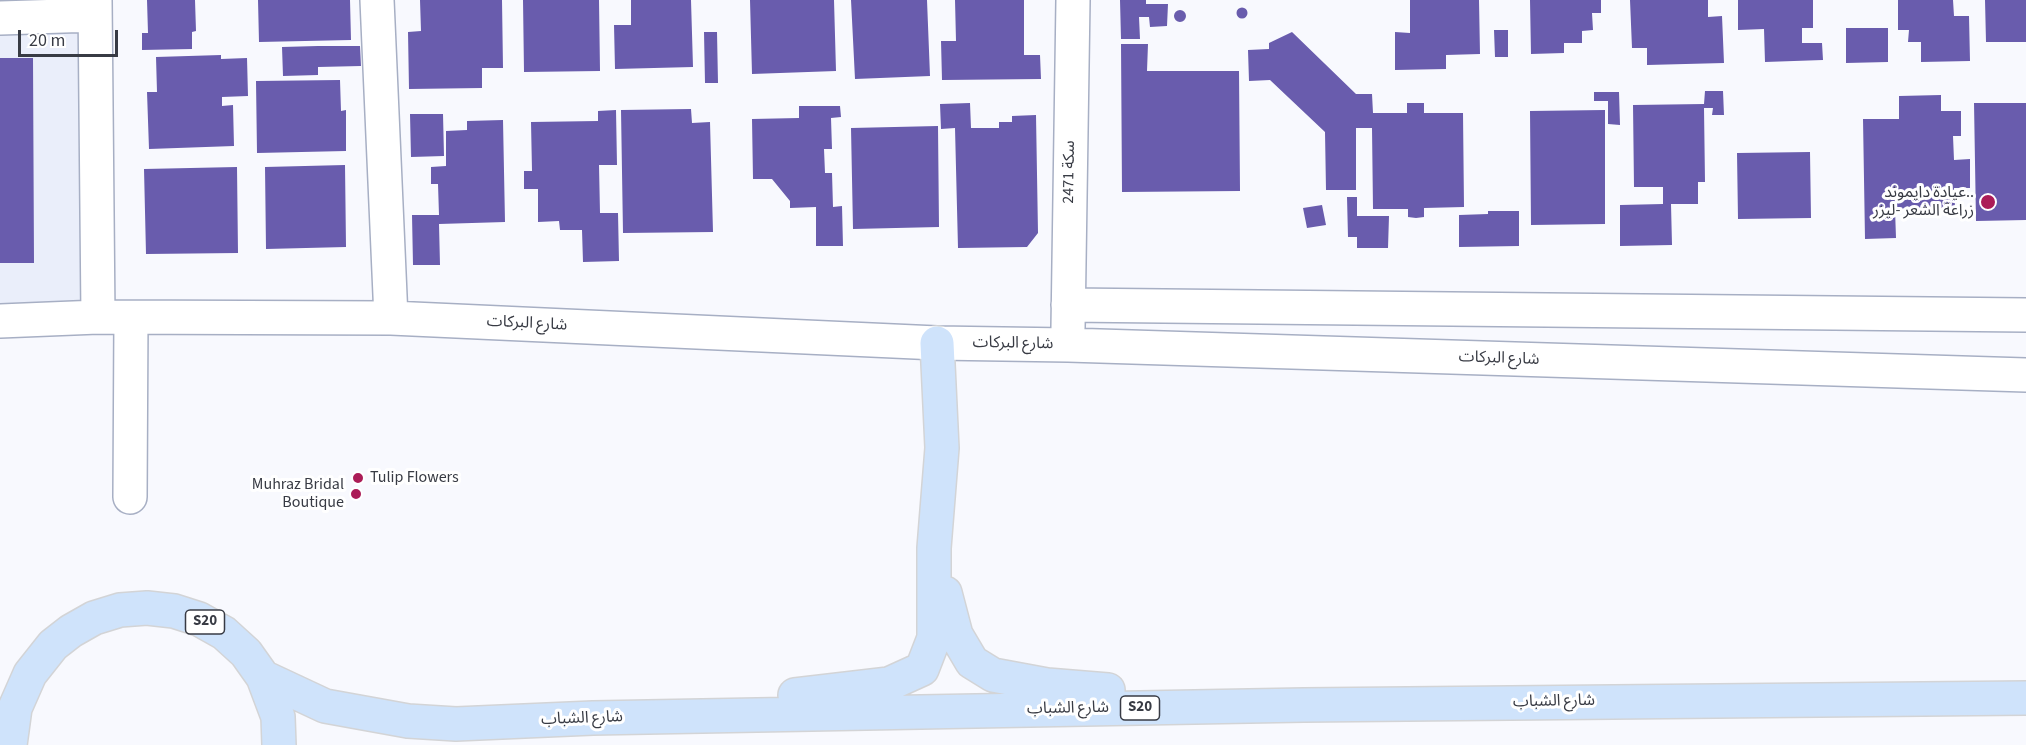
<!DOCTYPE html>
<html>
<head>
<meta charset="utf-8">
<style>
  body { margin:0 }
  #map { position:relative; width:2026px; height:745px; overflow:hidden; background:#f8f9fe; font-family:"Source Sans 3",sans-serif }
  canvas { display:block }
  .scale { position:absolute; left:18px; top:30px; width:100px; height:27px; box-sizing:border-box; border:3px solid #383b44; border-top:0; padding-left:8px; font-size:18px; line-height:21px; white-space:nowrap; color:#383b44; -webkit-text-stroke:4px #fff; paint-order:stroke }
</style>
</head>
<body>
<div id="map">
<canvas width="2026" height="745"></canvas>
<div class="scale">20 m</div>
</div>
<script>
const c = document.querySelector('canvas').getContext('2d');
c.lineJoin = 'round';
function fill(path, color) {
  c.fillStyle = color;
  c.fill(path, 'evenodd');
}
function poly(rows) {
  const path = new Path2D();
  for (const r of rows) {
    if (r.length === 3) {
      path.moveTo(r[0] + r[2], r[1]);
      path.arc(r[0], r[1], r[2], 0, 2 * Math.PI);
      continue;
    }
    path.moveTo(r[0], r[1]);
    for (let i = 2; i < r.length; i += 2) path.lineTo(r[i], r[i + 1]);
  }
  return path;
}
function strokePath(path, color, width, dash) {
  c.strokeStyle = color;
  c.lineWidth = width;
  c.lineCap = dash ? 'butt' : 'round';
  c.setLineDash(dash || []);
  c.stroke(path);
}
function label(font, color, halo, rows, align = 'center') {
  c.font = font + ' "Source Sans 3","Noto Sans Arabic",sans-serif';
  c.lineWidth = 6;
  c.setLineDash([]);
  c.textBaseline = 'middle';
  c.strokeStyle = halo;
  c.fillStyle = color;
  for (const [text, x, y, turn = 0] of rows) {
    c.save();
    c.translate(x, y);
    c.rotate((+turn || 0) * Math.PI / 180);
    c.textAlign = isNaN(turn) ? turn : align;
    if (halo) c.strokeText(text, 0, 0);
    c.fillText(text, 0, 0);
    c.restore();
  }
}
fill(poly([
  [0,0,95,0,98,317,0,322]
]), '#eaeefa');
fill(poly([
  [147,0,195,0,196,31,192,32,192,49,142,50,142,33,148,33],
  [258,0,350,0,351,40,259,42],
  [420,0,502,0,503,68,482,68,482,88,409,89,408,32,421,31],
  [523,0,599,0,600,71,524,72],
  [631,0,691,0,693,67,615,69,614,25,631,25],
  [750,0,834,0,836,71,752,74],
  [851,0,927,0,930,76,855,79],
  [955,0,1024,0,1024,55,1040,55,1041,79,942,80,941,41,956,41],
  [1120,0,1146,0,1146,4,1168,4,1167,26,1150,27,1149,17,1139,17,1140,39,1121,39],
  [1410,0,1479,0,1480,54,1446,55,1446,69,1395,70,1395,32,1410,33],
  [1530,0,1601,0,1601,13,1592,13,1593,30,1582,31,1582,43,1564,43,1564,53,1531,54],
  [1630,0,1708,0,1708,17,1722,16,1724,63,1647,65,1647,48,1632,48],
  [1738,0,1813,0,1813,28,1802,28,1802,43,1822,43,1823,60,1765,62,1764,29,1738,30],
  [1898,0,1953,0,1954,16,1969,16,1970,61,1921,62,1921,42,1908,42,1909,30,1898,30],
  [1985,0,2026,0,2026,42,1986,42],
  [1242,13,5.5],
  [1180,16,6],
  [1846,28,1888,28,1888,62,1846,63],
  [1494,30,1508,30,1508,57,1495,57],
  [704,32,717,32,718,83,705,83],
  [1292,32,1356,94,1372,94,1373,113,1407,113,1407,103,1424,103,1424,113,1463,113,1464,207,1424,208,1424,217,1416,218,1408,217,1408,209,1373,209,1372,128,1356,128,1356,190,1326,190,1325,132,1270,80,1249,81,1248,50,1269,49,1269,43],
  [1121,44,1148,44,1147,71,1239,71,1240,191,1122,192],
  [318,46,360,46,361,66,318,67,318,75,283,76,282,47],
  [221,55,221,59,247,58,248,96,222,97,222,106,233,105,234,146,149,149,147,92,157,92,156,57],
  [0,58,33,58,34,263,0,263],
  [340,80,341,111,346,110,346,151,257,153,256,81],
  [1705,91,1723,91,1724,115,1712,115,1713,108,1704,108,1705,182,1698,182,1698,204,1671,204,1672,245,1620,246,1620,205,1663,204,1663,187,1634,187,1633,105,1704,104],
  [1594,92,1619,92,1620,125,1608,124,1608,101,1594,101],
  [1941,95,1941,111,1961,111,1961,136,1953,136,1954,160,1970,159,1970,188,1954,188,1955,208,1895,209,1896,238,1865,239,1863,119,1899,119,1899,96],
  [970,103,971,128,999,128,999,122,1012,122,1012,116,1036,115,1038,233,1027,247,958,248,955,128,941,129,940,104],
  [1974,103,2026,103,2026,220,1976,221],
  [799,106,840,106,841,117,831,118,832,149,824,149,825,173,832,173,833,207,842,206,843,246,816,246,816,207,790,208,790,201,772,179,753,179,752,119,799,118],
  [691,109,692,123,710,122,713,232,623,233,621,110],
  [616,110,617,165,599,165,600,213,618,213,619,261,583,262,582,230,560,230,559,221,538,222,538,189,524,189,524,171,532,171,531,122,598,121,598,111],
  [1605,110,1605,224,1531,225,1530,111],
  [410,114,443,114,444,156,411,157],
  [503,120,505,222,439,224,440,265,413,265,412,215,439,215,438,184,431,184,431,167,446,166,446,131,467,130,467,121],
  [938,126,939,227,853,229,851,128],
  [1810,152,1811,218,1738,219,1737,153],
  [345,165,346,247,266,249,265,167],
  [237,167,238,253,146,254,144,169],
  [1347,197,1357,197,1357,216,1389,216,1388,248,1357,248,1357,237,1348,237],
  [1322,205,1326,225,1307,228,1303,208],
  [1488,211,1519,211,1519,246,1459,247,1459,215,1488,214]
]), '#695cad');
const minor = poly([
  [95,0,98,317],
  [377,0,391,318],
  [0,18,95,15],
  [1068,305,2026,315],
  [0,321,98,317,391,318,937,343,1068,345,2026,375],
  [1068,328,1073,0],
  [130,497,131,318]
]);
const major = poly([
  [945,593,956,635,972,662,993,675,1047,685,1108,690],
  [263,677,325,706,408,721,456,724,593,718,1304,705,2026,698],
  [795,695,889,684,922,669,934,638,934,548,942,448,937,343],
  [10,745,15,708,30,674,53,645,71,631,94,618,120,610,147,608,174,611,199,619,224,633,246,653,263,677,278,717,279,745]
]);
strokePath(minor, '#a7afc4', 36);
strokePath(major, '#d3d4d6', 36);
strokePath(minor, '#fff', 33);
strokePath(major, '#cfe3fb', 33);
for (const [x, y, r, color] of [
  [1988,202,8,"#ab1c57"],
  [358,478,6,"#ab1c57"],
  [356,494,6,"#ab1c57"]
]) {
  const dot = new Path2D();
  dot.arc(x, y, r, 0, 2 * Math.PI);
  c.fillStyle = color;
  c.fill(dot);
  strokePath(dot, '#fff', 2);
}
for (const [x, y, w] of [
  [205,622,39],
  [1140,708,39]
]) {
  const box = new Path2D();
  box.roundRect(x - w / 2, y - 12, w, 24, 4.5);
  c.fillStyle = '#fff';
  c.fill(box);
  strokePath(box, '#383b44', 1.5);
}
label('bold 15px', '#383b44', null, [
  ["S20",205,622],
  ["S20",1140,708]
]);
label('16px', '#383b44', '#fff', [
  ["سكة 2471",1070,172,-89],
  ["شارع البركات",527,324,3],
  ["شارع البركات",1013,344,1],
  ["شارع البركات",1499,359,2],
  ["شارع الشباب",1554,702,-1],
  ["شارع الشباب",1068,709,-1],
  ["شارع الشباب",582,719,-2]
]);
label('16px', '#383b44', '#fff', [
  ["عيادة دايموند..",1974,193],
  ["زراعة الشعر -ليزر",1974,211],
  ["Tulip Flowers",370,478,"left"],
  ["Muhraz Bridal",344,485],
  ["Boutique",344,503]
], 'right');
</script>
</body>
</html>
